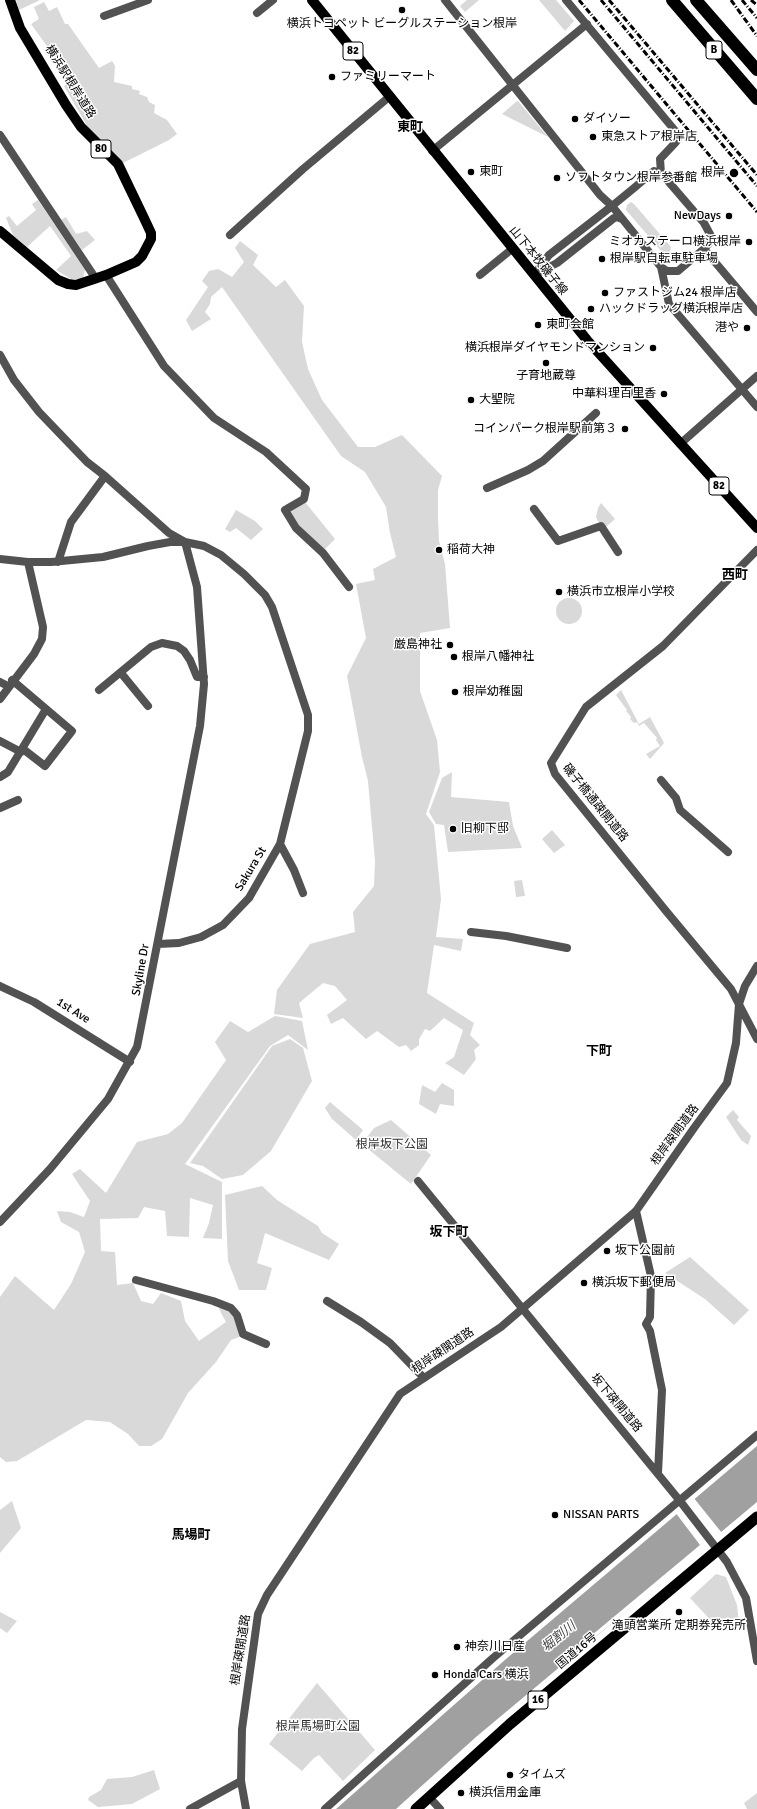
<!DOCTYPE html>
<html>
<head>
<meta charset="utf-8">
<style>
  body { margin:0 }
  canvas { display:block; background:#fff }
</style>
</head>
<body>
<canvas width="757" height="1809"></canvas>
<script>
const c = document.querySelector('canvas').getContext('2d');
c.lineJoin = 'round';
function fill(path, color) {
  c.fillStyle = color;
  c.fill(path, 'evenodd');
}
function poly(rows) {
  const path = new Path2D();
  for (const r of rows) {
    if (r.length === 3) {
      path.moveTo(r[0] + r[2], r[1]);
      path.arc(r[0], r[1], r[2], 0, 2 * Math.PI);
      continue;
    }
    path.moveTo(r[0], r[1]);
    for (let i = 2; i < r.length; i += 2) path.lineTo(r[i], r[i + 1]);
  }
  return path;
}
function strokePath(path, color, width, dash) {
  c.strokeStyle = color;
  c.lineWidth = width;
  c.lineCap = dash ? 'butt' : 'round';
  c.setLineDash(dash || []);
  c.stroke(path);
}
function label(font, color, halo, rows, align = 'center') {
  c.font = font + ' Signika,"Noto Sans JP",sans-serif';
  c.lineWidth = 3;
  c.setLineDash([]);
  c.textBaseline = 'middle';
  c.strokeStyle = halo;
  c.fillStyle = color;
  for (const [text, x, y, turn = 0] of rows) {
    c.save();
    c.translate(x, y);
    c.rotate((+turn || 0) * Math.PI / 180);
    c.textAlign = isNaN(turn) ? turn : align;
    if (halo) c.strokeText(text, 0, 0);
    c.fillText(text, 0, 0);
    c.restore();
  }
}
fill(poly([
  [16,0,40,0,19,10],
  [467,0,479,0,465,12,460,6],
  [539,0,556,0,574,21,565,31],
  [44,2,49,11,57,7,65,24,68,24,99,68,112,61,115,66,114,82,132,86,132,89,140,91,139,94,147,97,149,102,155,105,154,113,167,120,177,134,169,140,123,163,89,129,64,86,72,81,31,24,39,19,34,7],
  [517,101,518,101,548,137,502,114],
  [38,200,85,270,83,279,71,279,56,270,71,256,50,226,27,247,13,235,6,218,9,216,17,226,36,210,32,204],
  [631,202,634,204,671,247,670,252,667,254,662,252,626,210,627,205],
  [66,217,76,234,87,231,95,240,82,250,61,220],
  [240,241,258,255,253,265,276,287,285,280,304,306,302,342,308,369,322,400,358,447,375,447,402,435,442,476,438,490,438,518,439,541,445,564,450,628,420,633,420,691,437,740,440,772,426,814,434,825,441,899,436,937,463,939,461,951,434,945,427,993,474,1023,470,1035,480,1045,474,1050,476,1059,464,1075,445,1063,454,1057,463,1030,444,1018,430,1031,425,1029,419,1039,419,1045,411,1051,406,1045,399,1047,377,1031,366,1039,343,1018,331,1024,327,1015,347,1000,335,986,323,983,299,1003,303,1018,274,1014,277,990,310,944,355,932,353,912,374,886,375,861,368,781,362,757,347,676,366,638,356,584,375,580,373,569,396,557,390,533,386,507,365,472,341,456,222,287,211,297,210,304,205,312,211,319,192,331,186,320,208,287,202,281,209,271,218,269,232,277,244,262,235,248],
  [305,502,335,539,324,550,297,527,288,511],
  [601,503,615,519,606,527,598,521,596,517,598,508],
  [236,510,255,521,263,529,251,540,236,528,230,532,225,529],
  [569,611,13],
  [621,690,639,724,650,717,664,743,650,759,646,754,660,746,656,740,657,738,644,723,639,726,637,722,634,723,630,719,631,717,626,711,627,710,616,695],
  [452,772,451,797,509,802,513,826,522,848,448,852,444,825,436,824,429,812,442,778],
  [552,830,565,845,554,853,542,839],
  [522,880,525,896,516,897,514,881],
  [275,1016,302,1021,308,1050,288,1035,270,1046,185,1164,222,1182,222,1239,203,1238,209,1223,213,1205,190,1198,189,1237,167,1236,165,1211,144,1207,138,1218,100,1219,101,1251,115,1252,117,1285,133,1283,141,1301,153,1304,161,1293,181,1301,185,1321,199,1341,226,1322,219,1309,221,1306,233,1314,242,1336,231,1340,216,1362,188,1393,162,1439,151,1446,139,1446,128,1434,110,1422,86,1420,17,1461,6,1462,0,1457,0,1297,15,1276,54,1310,71,1284,85,1252,79,1232,61,1222,57,1211,70,1212,84,1217,90,1201,72,1174,80,1169,106,1193,137,1142,168,1134,182,1123,226,1060,215,1042,230,1021,248,1032],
  [290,1039,303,1048,312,1081,271,1151,243,1175,222,1179,203,1166,190,1163,272,1046],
  [442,1083,454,1090,454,1106,440,1104,436,1114,419,1104,422,1085,435,1092],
  [330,1102,363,1130,356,1140,332,1119,325,1108],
  [733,1110,739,1117,737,1120,751,1136,748,1145,741,1140,726,1117],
  [391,1120,431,1155,411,1184,362,1144,374,1128],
  [262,1186,277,1200,318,1226,322,1233,339,1244,329,1260,265,1233,257,1263,272,1268,266,1290,239,1290,228,1261,225,1195],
  [690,1257,749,1310,734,1325,705,1299,665,1273],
  [12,1501,21,1528,0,1553,0,1510],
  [716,1574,726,1577,737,1605,739,1624,717,1627,690,1598],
  [0,1612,17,1621,7,1633,0,1628],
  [317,1683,375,1750,343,1781,319,1755,314,1758,302,1771,269,1744],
  [154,1770,160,1789,132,1804,98,1807,88,1800,89,1797,101,1790,107,1779,132,1777],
  [757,1793,757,1809,747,1809,744,1803]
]), '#d9d9d9');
fill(poly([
  [757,1446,757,1502,476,1737,396,1809,336,1809,506,1659]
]), '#a0a0a0');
fill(poly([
  [693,1497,722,1533,594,1638,592,1635,700,1545,675,1512]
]), '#fff');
strokePath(poly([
  [445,0,600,195,612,206,661,267,667,271,678,271,705,248,710,242,711,236,704,223,661,173,654,171,634,188,612,206,549,255,534,275],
  [566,0,677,133,679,137,676,142,660,159,661,173],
  [257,13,273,0],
  [104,16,148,0],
  [0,135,96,279],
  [432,151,587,24],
  [230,235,303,169,389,97],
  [704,249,757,312],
  [661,267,669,304,757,407],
  [106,275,164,366,187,390,214,418,266,452,306,489,304,499,285,510,296,528,323,553,349,587],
  [480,275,512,249],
  [534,275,557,263,614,218,617,217,622,219],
  [0,355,14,380,39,412,87,462,105,476],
  [680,444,757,376],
  [487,488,528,470,543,461,596,413],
  [534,509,558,541,601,526,618,552],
  [757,550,663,646,586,707,551,763,555,774,666,911,731,989,757,1039],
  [0,559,28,562,51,562,103,557,148,546,170,542,183,542],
  [58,562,71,522,105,476,169,533,185,542,204,546,221,555,244,574,265,595,272,607,308,715,308,731,280,844,249,898,223,925,201,937,179,943,158,944],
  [121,673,148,706],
  [12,680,72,731,45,766,23,749],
  [0,682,8,686],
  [99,690,151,647,162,643,177,646,184,651,190,660,197,677,204,677],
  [0,699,34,654,42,639,43,627,28,562],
  [0,741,21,752],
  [0,777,8,772,46,709],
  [661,780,676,798,680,810,728,852],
  [0,808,18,800],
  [280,844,294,870,303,893],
  [471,932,506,936,567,948],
  [0,986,34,1002,130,1062],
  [418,1181,680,1501],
  [636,1211,651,1276,650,1317,646,1324,650,1331,662,1390,658,1473],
  [0,1222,50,1169,108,1099,137,1047,200,726,204,684,197,587,185,542],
  [136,1280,213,1301,231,1308,237,1315,243,1334,266,1344],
  [327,1301,361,1322,390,1343,424,1378],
  [522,1309,636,1211,694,1128,727,1083,736,1043,739,1004,745,986,757,966],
  [429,1797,440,1809],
  [190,1809,241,1781]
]), '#525252', 8);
strokePath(poly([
  [680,1501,727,1562,746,1598,757,1661],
  [246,1809,241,1781,242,1729,258,1614,267,1595,400,1394,501,1327,522,1309],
  [325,1809,493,1658,757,1435]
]), '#525252', 8);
strokePath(poly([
  [312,0,587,340,757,528],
  [0,231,58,280,68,284,76,285,106,275,136,262,142,256,151,239,151,233,144,218,118,164,81,127,66,105,20,28,10,0]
]), '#000', 10);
strokePath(poly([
  [416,1809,510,1724,757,1517]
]), '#000', 11);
strokePath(poly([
  [672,0,757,99],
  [696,0,757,70]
]), '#000', 12);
strokePath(poly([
  [579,0,757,212],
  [601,0,757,186],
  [609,0,757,175],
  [731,0,757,36],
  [742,0,757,18],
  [751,0,757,5]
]), '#000', 3, [6, 2, 1, 2]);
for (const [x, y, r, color] of [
  [402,10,4,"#000"],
  [332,77,4,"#000"],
  [575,119,4,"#000"],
  [593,137,4,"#000"],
  [471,172,4,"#000"],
  [734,173,5,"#000"],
  [557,178,4,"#000"],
  [729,216,4,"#000"],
  [749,242,4,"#000"],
  [602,259,4,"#000"],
  [605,293,4,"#000"],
  [591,309,4,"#000"],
  [538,325,4,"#000"],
  [747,328,4,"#000"],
  [653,348,4,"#000"],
  [546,363,4,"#000"],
  [664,394,4,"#000"],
  [471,400,4,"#000"],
  [625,429,4,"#000"],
  [439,550,4,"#000"],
  [559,592,4,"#000"],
  [450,645,4,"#000"],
  [454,657,4,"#000"],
  [455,692,4,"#000"],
  [453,829,4,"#000"],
  [607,1251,4,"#000"],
  [584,1283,4,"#000"],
  [555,1515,4,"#000"],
  [679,1612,4,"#000"],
  [457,1647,4,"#000"],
  [435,1675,4,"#000"],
  [510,1775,4,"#000"],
  [461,1793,4,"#000"]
]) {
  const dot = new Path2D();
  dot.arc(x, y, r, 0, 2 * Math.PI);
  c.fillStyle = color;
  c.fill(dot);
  strokePath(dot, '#fff', 1.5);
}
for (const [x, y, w] of [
  [714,50,16],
  [353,51,20],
  [101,149,20],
  [719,486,20],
  [538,1700,20]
]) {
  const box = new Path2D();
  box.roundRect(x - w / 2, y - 9, w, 18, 3);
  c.fillStyle = '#fff';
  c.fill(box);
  strokePath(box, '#000', 1);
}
label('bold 11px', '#000', null, [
  ["B",714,50],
  ["82",353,51],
  ["80",101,149],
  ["82",719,486],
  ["16",538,1700]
]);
label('12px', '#000', '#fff', [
  ["横浜トヨペット ビーグルステーション根岸",402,24,"center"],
  ["ファミリーマート",340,77],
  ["ダイソー",583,119],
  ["東急ストア根岸店",601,137],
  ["東町",479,172],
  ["根岸",725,173,"right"],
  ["ソフトタウン根岸参番館",565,178],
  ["NewDays",721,216,"right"],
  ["ミオカステーロ横浜根岸",741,242,"right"],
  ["根岸駅自転車駐車場",610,259],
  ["ファストジム24 根岸店",613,293],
  ["ハックドラッグ横浜根岸店",599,309],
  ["東町会館",546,325],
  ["港や",739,328,"right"],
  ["横浜根岸ダイヤモンドマンション",645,348,"right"],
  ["子育地蔵尊",546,376,"center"],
  ["中華料理百里香",656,394,"right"],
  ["大聖院",479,400],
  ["コインパーク根岸駅前第３",617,429,"right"],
  ["稲荷大神",447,550],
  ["横浜市立根岸小学校",567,592],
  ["厳島神社",442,645,"right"],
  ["根岸八幡神社",462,657],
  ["根岸幼稚園",463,692],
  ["旧柳下邸",461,829],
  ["坂下公園前",615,1251],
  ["横浜坂下郵便局",592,1283],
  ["NISSAN PARTS",563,1515],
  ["滝頭営業所 定期券発売所",679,1626,"center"],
  ["神奈川日産",465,1647],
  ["Honda Cars 横浜",443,1675],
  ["タイムズ",518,1775],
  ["横浜信用金庫",469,1793]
], 'left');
label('12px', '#000', '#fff', [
  ["横浜駅根岸道路",70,82,58],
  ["山下本牧磯子線",538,261,51],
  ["磯子橋通疎開道路",595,803,51],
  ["Sakura St",251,869,-59],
  ["Skyline Dr",141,970,-80],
  ["1st Ave",73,1011,32],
  ["根岸疎開道路",675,1135,-54],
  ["根岸疎開道路",443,1351,-34],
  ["坂下疎開道路",616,1403,50],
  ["根岸疎開道路",241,1650,-81],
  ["国道16号",577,1651,-40]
]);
label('12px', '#303030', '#fff', [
  ["根岸坂下公園",392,1145],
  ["根岸馬場町公園",318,1727]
]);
label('bold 13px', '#000', '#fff', [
  ["東町",410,128],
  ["西町",735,576],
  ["下町",599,1052],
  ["坂下町",449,1233],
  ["馬場町",191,1536]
]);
label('italic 13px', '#414141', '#fff', [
  ["堀割川",559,1637,-39]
]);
</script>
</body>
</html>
